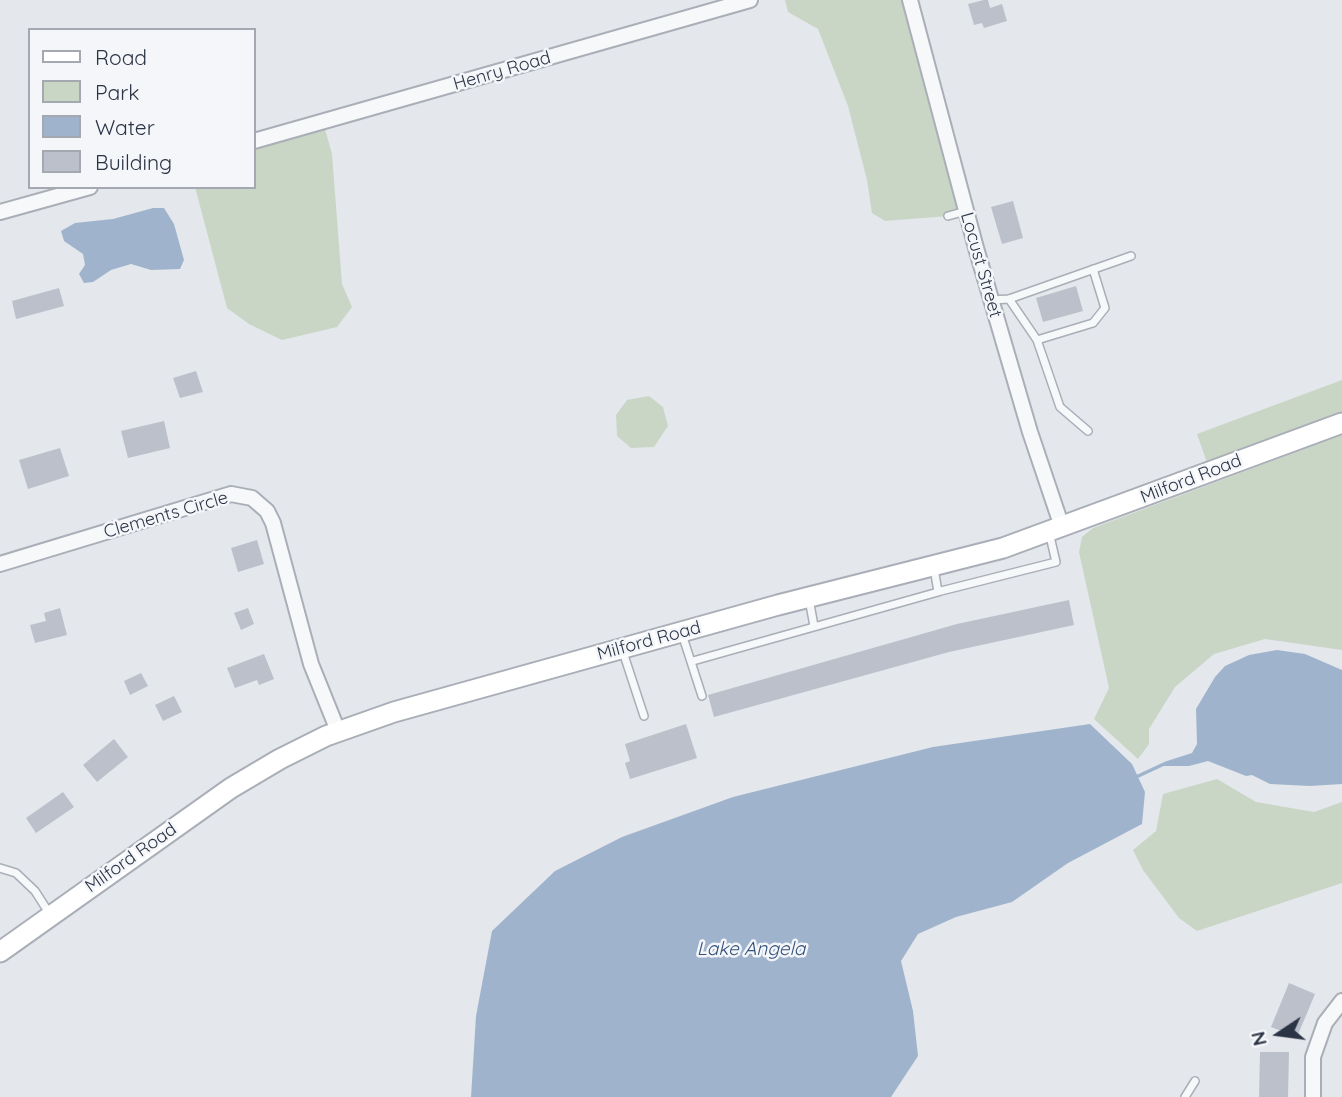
<!DOCTYPE html>
<html>
<head>
<meta charset="utf-8">
<style>
  body { margin:0 }
  #map { position:relative; width:1342px; height:1097px; overflow:hidden; background:#e4e7ec; font-family:Quicksand,sans-serif }
  canvas { display:block }
  .legend { position:absolute; left:28px; top:28px; width:228px; height:161px; box-sizing:border-box; background:#f4f6f9; border:2px solid #a4a8b1; margin:0; padding:9px 12px; list-style:none; font-size:21px; color:#2b3445 }
  .legend li { display:flex; align-items:center; gap:14px; height:35px }
  .legend b { width:35px; border:2px solid #a4a8b1 }
  .north { position:absolute; left:1244px; top:999px; width:70px; height:70px; -webkit-text-stroke:5px #f4f6f9; paint-order:stroke; rotate:257deg; font-size:19px; font-weight:700; line-height:28px; text-align:center; color:#2b3445 }
  .north::after { content:''; display:block; margin:auto; width:24px; height:32px; background:#2b3445; clip-path:polygon(50% 0,100% 100%,50% 72%,0 100%) }
</style>
</head>
<body>
<div id="map">
<canvas width="1342" height="1097"></canvas>
<ul class="legend">
<li><b style="height:9px;background:#fff"></b>Road</li>
<li><b style="height:19px;background:#c9d6c5"></b>Park</li>
<li><b style="height:19px;background:#9fb4cc"></b>Water</li>
<li><b style="height:19px;background:#bbc0ca"></b>Building</li>
</ul>
<div class="north">N</div>
</div>
<script>
const c = document.querySelector('canvas').getContext('2d');
c.lineJoin = 'round';
function fill(path, color) {
  c.fillStyle = color;
  c.fill(path, 'evenodd');
}
function poly(rows) {
  const path = new Path2D();
  for (const r of rows) {
    path.moveTo(r[0], r[1]);
    for (let i = 2; i < r.length; i += 2) path.lineTo(r[i], r[i + 1]);
  }
  return path;
}
function strokePath(path, color, width, dash) {
  c.strokeStyle = color;
  c.lineWidth = width;
  c.lineCap = dash ? 'butt' : 'round';
  c.setLineDash(dash || []);
  c.stroke(path);
}
function label(font, color, halo, rows, align = 'center') {
  c.font = font + ' Quicksand,sans-serif';
  c.lineWidth = 5;
  c.setLineDash([]);
  c.textBaseline = 'middle';
  c.strokeStyle = halo;
  c.fillStyle = color;
  for (const [text, x, y, turn = 0] of rows) {
    c.save();
    c.translate(x, y);
    c.rotate((+turn || 0) * Math.PI / 180);
    c.textAlign = isNaN(turn) ? turn : align;
    if (halo) c.strokeText(text, 0, 0);
    c.fillText(text, 0, 0);
    c.restore();
  }
}
fill(poly([
  [785,0,910,0,966,211,948,216,885,221,872,213,867,180,848,106,818,29,788,12],
  [323,122,332,154,342,284,352,307,337,327,282,340,249,324,227,308,195,187,254,187,254,141],
  [1342,380,1342,423,1210,471,1197,434],
  [649,396,663,407,668,426,654,447,631,448,617,436,616,415,627,400],
  [1342,435,1342,650,1265,639,1214,654,1175,687,1149,729,1149,744,1138,759,1094,719,1109,688,1079,552,1082,537,1093,528],
  [1217,779,1256,802,1314,812,1342,802,1342,883,1197,931,1179,918,1143,870,1133,850,1156,831,1163,794]
]), '#c9d6c5');
fill(poly([
  [153,208,164,208,174,224,184,260,180,269,151,270,131,264,111,270,93,282,84,283,79,274,85,265,83,254,64,241,61,231,75,223,113,219],
  [1277,650,1305,654,1342,670,1342,784,1310,786,1270,784,1252,775,1246,776,1208,761,1189,766,1164,766,1164,762,1192,753,1197,744,1196,709,1215,677,1225,666,1249,655],
  [1090,724,1132,764,1145,792,1142,824,1068,863,1012,902,956,917,918,934,901,961,913,1011,918,1056,891,1097,471,1097,476,1016,492,931,555,871,622,837,733,797,933,747]
]), '#9fb4cc');
strokePath(poly([
  [1134,778,1164,764]
]), '#9fb4cc', 3.5);
fill(poly([
  [984,0,988,0,990,8,1002,4,1007,21,984,28,982,23,974,25,968,4],
  [1013,201,1023,238,1002,244,991,207],
  [1076,286,1083,311,1043,322,1036,298],
  [59,288,64,306,16,319,12,301],
  [196,371,203,392,180,398,173,378],
  [164,421,170,448,128,458,121,431],
  [60,448,69,476,28,489,19,460],
  [257,540,264,564,238,572,231,548],
  [1069,600,1074,625,949,652,714,717,708,695,957,624],
  [60,608,67,635,35,643,30,625,46,621,44,613],
  [248,608,254,624,241,630,234,613],
  [264,654,274,679,259,685,257,680,235,688,227,668],
  [141,673,148,686,130,695,124,681],
  [174,696,182,712,163,721,155,705],
  [686,724,697,758,630,779,625,763,630,761,625,744],
  [114,739,128,757,97,782,83,765],
  [63,792,74,807,36,833,26,818],
  [1289,983,1315,994,1297,1037,1271,1027],
  [1260,1052,1289,1052,1288,1097,1259,1097]
]), '#bbc0ca');
const lane = poly([
  [948,216,966,211],
  [1009,299,1037,340,1093,323,1105,308,1093,269],
  [992,300,1009,299,1131,256],
  [1037,340,1060,407,1088,431],
  [937,592,1056,562,1049,532],
  [809,599,814,626],
  [682,634,702,696],
  [622,649,644,716],
  [693,661,938,592,934,568],
  [0,868,16,873,35,891,51,916],
  [1185,1097,1195,1081]
]);
const street = poly([
  [910,0,976,248,1030,432,1062,527],
  [254,141,750,0],
  [0,212,90,187],
  [0,564,231,494,252,498,267,511,273,523,311,664,338,731],
  [1313,1097,1313,1057,1325,1023,1342,1001]
]);
const secondary = poly([
  [0,952,231,788,280,759,326,736,394,712,778,605,1003,548,1342,423]
]);
strokePath(lane, '#a9aeb7', 10);
strokePath(street, '#a9aeb7', 18);
strokePath(secondary, '#a9aeb7', 23);
strokePath(lane, '#f7f8fa', 7);
strokePath(street, '#f7f8fa', 14);
strokePath(secondary, '#fff', 19);
label('18px', '#2b3445', '#f4f6f9', [
  ["Henry Road",502,71,-16],
  ["Locust Street",981,265,74],
  ["Milford Road",1191,479,-21],
  ["Clements Circle",166,515,-16],
  ["Milford Road",649,641,-15],
  ["Milford Road",131,858,-35]
]);
label('italic 19px', '#34527a', '#f4f6f9', [
  ["Lake Angela",751,949]
]);
</script>
</body>
</html>
